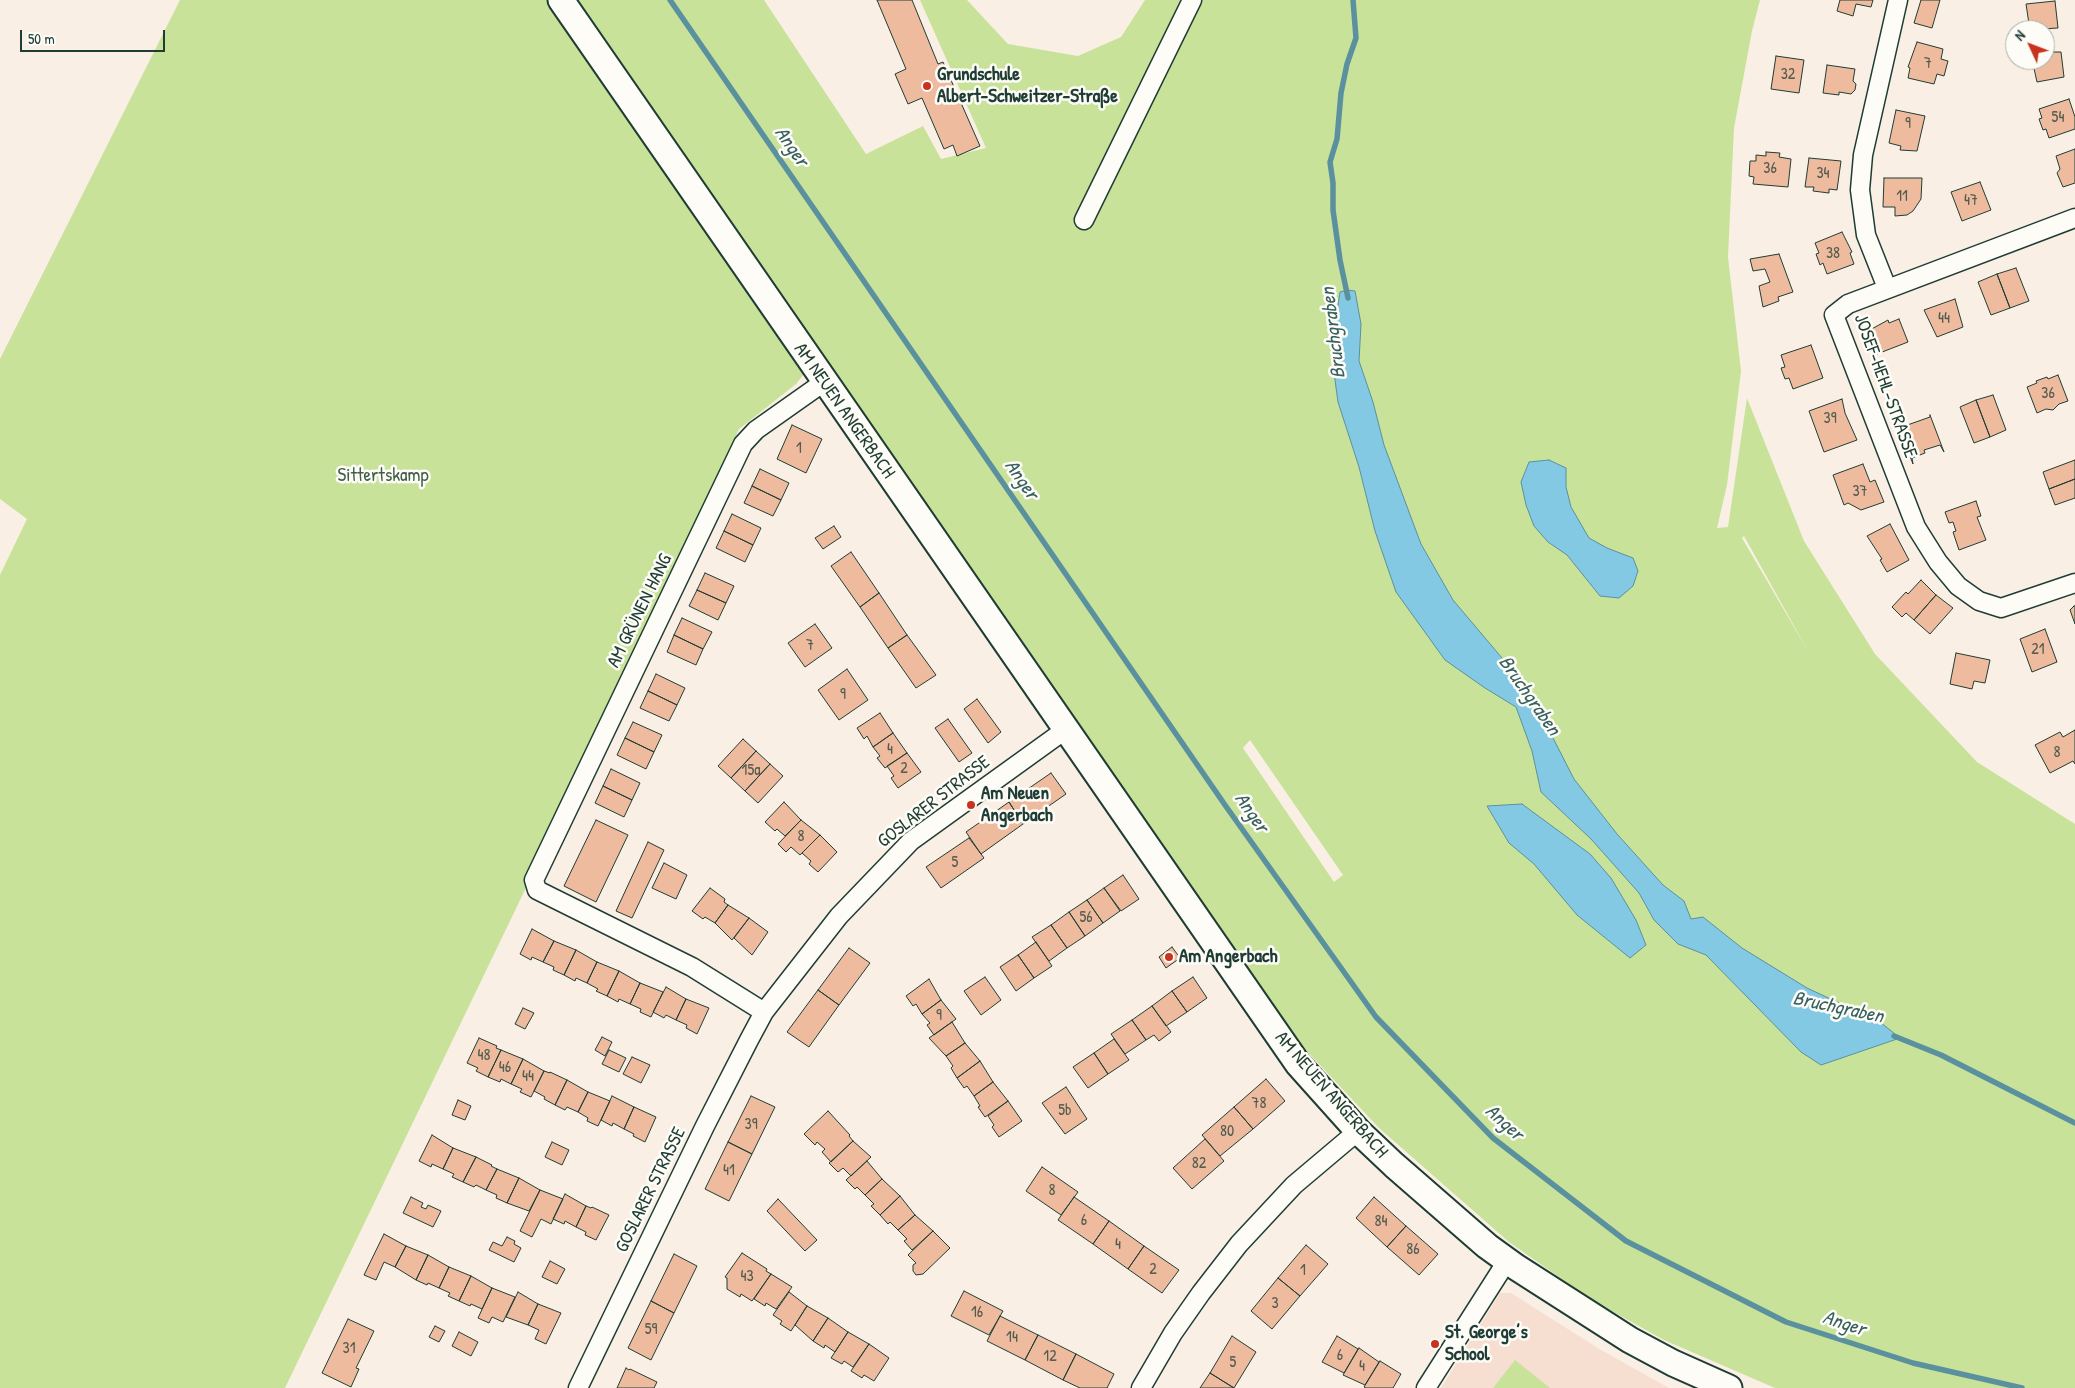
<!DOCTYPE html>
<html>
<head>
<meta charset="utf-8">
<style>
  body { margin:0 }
  #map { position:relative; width:2075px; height:1388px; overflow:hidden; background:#faefe5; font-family:"Patrick Hand",sans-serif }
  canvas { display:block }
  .north { position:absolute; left:2005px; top:20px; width:50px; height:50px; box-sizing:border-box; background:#fdfcf7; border:1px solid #a4b0a9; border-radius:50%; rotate:313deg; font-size:14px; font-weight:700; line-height:20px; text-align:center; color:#1f3d34 }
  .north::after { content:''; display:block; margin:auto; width:18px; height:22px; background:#c8321e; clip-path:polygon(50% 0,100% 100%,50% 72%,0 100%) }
  .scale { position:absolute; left:20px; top:30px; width:145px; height:22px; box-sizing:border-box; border:2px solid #1f3d34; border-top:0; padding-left:6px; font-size:15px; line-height:18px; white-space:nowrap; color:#1f3d34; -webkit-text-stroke:4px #fdfcf7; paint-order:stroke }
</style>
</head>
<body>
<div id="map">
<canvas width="2075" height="1388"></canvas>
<div class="north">N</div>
<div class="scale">50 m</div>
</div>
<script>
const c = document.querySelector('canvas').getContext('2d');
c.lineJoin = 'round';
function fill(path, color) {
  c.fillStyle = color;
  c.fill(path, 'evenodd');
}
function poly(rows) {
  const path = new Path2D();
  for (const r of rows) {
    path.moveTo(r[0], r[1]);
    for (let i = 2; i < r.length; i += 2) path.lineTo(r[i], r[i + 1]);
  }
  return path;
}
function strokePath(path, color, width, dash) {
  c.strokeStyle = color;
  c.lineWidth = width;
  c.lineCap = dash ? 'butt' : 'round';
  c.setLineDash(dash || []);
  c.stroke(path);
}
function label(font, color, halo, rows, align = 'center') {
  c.font = font + ' "Patrick Hand",sans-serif';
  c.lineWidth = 5;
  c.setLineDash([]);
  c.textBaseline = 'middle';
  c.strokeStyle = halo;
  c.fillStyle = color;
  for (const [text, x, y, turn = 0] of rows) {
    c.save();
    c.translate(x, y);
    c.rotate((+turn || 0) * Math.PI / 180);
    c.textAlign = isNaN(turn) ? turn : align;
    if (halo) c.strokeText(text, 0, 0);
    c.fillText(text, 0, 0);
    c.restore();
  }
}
fill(poly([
  [1500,1293,1511,1293,1601,1350,1669,1388,1441,1388]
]), '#f6dfd0');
fill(poly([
  [180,0,764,0,866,154,923,126,941,159,986,148,920,0,967,0,1008,44,1078,56,1121,37,1145,0,1760,0,1752,31,1734,128,1728,257,1741,371,1727,485,1717,528,1728,527,1747,398,1804,541,1875,654,1977,762,2075,824,2075,1388,1775,1388,1664,1340,1592,1300,1509,1242,1379,1128,1303,1047,818,356,796,384,739,429,522,896,285,1388,0,1388,0,575,27,519,0,499,0,359],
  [1744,536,1808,651,1742,538],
  [1250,740,1343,875,1334,882,1243,748],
  [1515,1360,1550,1388,1493,1388]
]), '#c8e299');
const water = poly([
  [1347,290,1355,291,1361,324,1359,361,1373,402,1384,445,1421,544,1453,600,1502,658,1531,695,1574,779,1617,834,1663,885,1684,901,1691,919,1703,917,1742,948,1807,988,1880,1022,1900,1038,1821,1065,1801,1052,1706,955,1678,944,1654,920,1639,893,1591,839,1541,792,1532,751,1516,707,1485,688,1445,660,1396,592,1375,531,1359,467,1338,402,1331,351,1340,292,1347,290],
  [1549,460,1566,468,1566,487,1571,507,1589,538,1607,548,1633,558,1638,571,1633,586,1619,598,1600,596,1567,555,1548,542,1534,526,1526,505,1521,482,1529,462,1549,460],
  [1522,804,1590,854,1611,878,1636,920,1646,945,1630,958,1577,915,1534,864,1509,843,1487,806,1522,804]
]);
fill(water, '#83c9e4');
strokePath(water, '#5b919e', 1);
strokePath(poly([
  [670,0,1225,805,1376,1017,1493,1138,1626,1241,1786,1322,1913,1363,2022,1388],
  [1348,298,1340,260,1333,210,1333,183,1330,162,1337,139,1341,93,1347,64,1356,38,1353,0],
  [1894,1036,1941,1055,2075,1123]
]), '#5b919e', 5.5);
const building = poly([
  [877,0,912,0,938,64,943,62,980,146,957,156,953,145,944,149,922,98,908,104,895,74,906,69,877,0],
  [1840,0,1873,0,1871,7,1856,4,1853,16,1837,11,1840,0],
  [1921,0,1940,0,1932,28,1914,23,1921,0],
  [2055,1,2058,28,2025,30,2025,25,2029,24,2026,4,2055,1],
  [1917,42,1943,49,1941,59,1948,61,1944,76,1937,74,1934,84,1908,78,1910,68,1908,67,1917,42],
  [2045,52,2061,52,2064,77,2037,82,2033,64,2034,60,2045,60,2045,52],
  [1776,56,1804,60,1799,93,1771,89,1776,56],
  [1827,65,1855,69,1853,81,1856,84,1855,90,1851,94,1839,92,1839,95,1823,93,1827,65],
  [2069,99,2075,117,2075,129,2049,138,2046,129,2043,130,2039,119,2042,118,2039,109,2069,99],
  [1896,110,1925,116,1917,151,1900,150,1901,146,1889,143,1896,110],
  [2075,149,2075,183,2063,187,2057,173,2060,169,2056,156,2075,149],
  [1766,152,1780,153,1779,157,1791,159,1788,187,1753,184,1754,177,1749,176,1750,161,1756,161,1756,155,1766,156,1766,152],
  [1809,158,1841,161,1837,190,1829,189,1829,193,1813,191,1814,187,1805,187,1809,158],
  [1884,178,1922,178,1921,199,1913,211,1907,215,1895,216,1895,207,1883,207,1884,178],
  [1980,182,1991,210,1962,221,1951,192,1980,182],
  [1842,232,1852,252,1850,253,1854,264,1827,274,1823,263,1820,265,1816,254,1819,253,1815,243,1842,232],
  [1779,254,1793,292,1778,297,1779,301,1763,307,1759,286,1770,282,1765,269,1753,271,1750,259,1779,254],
  [2016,268,2029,301,2010,308,1997,274,2016,268],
  [1997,274,2010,308,1991,315,1978,282,1997,274],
  [1955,299,1963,327,1937,337,1924,310,1955,299],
  [1899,319,1908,342,1877,354,1868,331,1888,320,1889,323,1899,319],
  [1811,345,1823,378,1793,389,1789,378,1785,379,1781,368,1785,367,1781,355,1811,345],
  [2058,375,2068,401,2059,404,2053,410,2046,409,2037,413,2027,387,2037,383,2036,381,2047,377,2048,379,2058,375],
  [1993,395,2006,430,1990,437,1976,400,1993,395],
  [1842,399,1845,413,1857,440,1824,452,1809,411,1842,399],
  [1976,400,1990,437,1974,443,1960,407,1976,400],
  [1930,415,1944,452,1940,445,1924,450,1925,453,1912,458,1913,464,1899,428,1930,417,1930,415],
  [792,425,822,439,806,473,777,459,792,425],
  [2075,460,2075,479,2049,489,2043,472,2075,460],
  [1863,464,1870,482,1875,480,1884,502,1861,510,1848,503,1844,505,1833,475,1863,464],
  [760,469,789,483,781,500,752,486,760,469],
  [2075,479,2075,498,2055,505,2049,489,2075,479],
  [752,486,781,500,773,516,744,503,752,486],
  [1976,501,1981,516,1977,517,1986,540,1959,550,1953,532,1956,531,1953,522,1949,523,1945,512,1976,501],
  [732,514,761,528,753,545,724,531,732,514],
  [1890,524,1909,560,1887,572,1880,560,1882,559,1867,536,1890,524],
  [834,526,841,537,823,549,815,538,834,526],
  [724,531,753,545,745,562,716,548,724,531],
  [851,552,879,593,860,607,831,566,851,552],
  [705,573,734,586,726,603,697,590,705,573],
  [1921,580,1936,595,1914,620,1906,613,1902,617,1892,607,1906,592,1908,594,1921,580],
  [697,590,726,603,718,620,689,606,697,590],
  [879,593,907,635,888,648,860,607,879,593],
  [1936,595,1953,608,1930,634,1914,620,1936,595],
  [2074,606,2075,606,2075,624,2070,610,2074,606],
  [682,618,712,632,703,649,674,635,682,618],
  [815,624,832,648,805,667,788,643,815,624],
  [2045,629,2057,662,2032,672,2020,639,2045,629],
  [674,635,703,649,696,665,667,652,674,635],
  [907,635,936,675,916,688,888,648,907,635],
  [1956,653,1990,660,1985,683,1974,681,1972,689,1950,684,1956,653],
  [847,669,868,700,839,720,818,690,847,669],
  [656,674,685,688,677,705,648,691,656,674],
  [648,691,677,705,669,721,640,708,648,691],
  [977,699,1001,732,988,743,964,709,977,699],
  [880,713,893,733,873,747,867,736,864,739,857,728,880,713],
  [948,719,972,753,959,762,935,728,948,719],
  [633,722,662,735,654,752,625,738,633,722],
  [2075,730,2075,764,2073,761,2050,773,2035,745,2060,732,2063,737,2075,730],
  [893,733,907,753,885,768,877,758,880,756,873,747,893,733],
  [625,738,654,752,646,769,617,755,625,738],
  [743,739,756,751,731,778,718,766,743,739],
  [756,751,770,764,745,791,731,778,756,751],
  [907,753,921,772,898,788,891,778,894,776,887,766,907,753],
  [770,764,783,776,758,803,745,791,770,764],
  [611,769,640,783,632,800,603,786,611,769],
  [1051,773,1066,794,1023,824,1009,802,1051,773],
  [603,786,632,800,624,817,595,803,603,786],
  [784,802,801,820,785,836,777,829,775,831,765,822,784,802],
  [1009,802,1023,824,981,854,966,832,1009,802],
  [596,820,628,835,596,902,564,886,596,820],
  [801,820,820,835,800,855,791,847,786,852,778,844,801,820],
  [820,835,837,852,818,872,809,864,811,861,802,853,820,835],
  [969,838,984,858,941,888,926,867,969,838],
  [648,842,664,850,632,918,616,911,648,842],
  [664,863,687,875,676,899,652,888,664,863],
  [1123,875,1139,899,1121,911,1104,888,1123,875],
  [710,888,725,899,724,902,728,905,715,923,705,917,703,919,692,911,710,888],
  [1104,888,1120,911,1103,923,1087,900,1104,888],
  [1087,900,1103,923,1085,936,1069,912,1087,900],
  [728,905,749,918,732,940,715,923,728,905],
  [1069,912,1085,936,1067,948,1051,925,1069,912],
  [749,918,768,932,752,955,734,938,749,918],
  [1051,925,1067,948,1049,961,1032,937,1051,925],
  [532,929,554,941,543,962,532,957,531,960,520,954,532,929],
  [554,941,576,950,564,975,553,970,554,967,543,962,554,941],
  [1036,942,1052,966,1034,978,1018,955,1036,942],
  [1172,947,1180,958,1166,968,1159,957,1172,947],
  [849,948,870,963,839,1005,818,990,849,948],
  [576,950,597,962,587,983,576,978,575,981,564,975,576,950],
  [1018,955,1034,978,1016,991,1000,967,1018,955],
  [597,962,619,971,607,996,596,991,598,989,587,983,597,962],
  [619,971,640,983,630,1004,619,999,618,1002,607,996,619,971],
  [985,977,1001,1000,981,1015,964,991,985,977],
  [1193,977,1207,998,1187,1012,1172,991,1193,977],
  [929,979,941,1000,922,1014,916,1004,913,1006,906,996,929,979],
  [640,983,663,992,651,1017,640,1012,641,1009,630,1004,640,983],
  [666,987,686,999,676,1020,666,1015,664,1018,653,1012,666,987],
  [818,990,839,1005,809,1047,787,1032,818,990],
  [1172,991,1187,1012,1166,1026,1152,1006,1172,991],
  [686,999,709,1008,697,1034,686,1028,687,1025,676,1020,686,999],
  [941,1000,956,1019,934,1035,927,1025,930,1023,922,1014,941,1000],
  [1152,1006,1171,1032,1159,1041,1154,1035,1146,1040,1132,1020,1152,1006],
  [523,1008,534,1013,525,1029,515,1024,523,1008],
  [1132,1020,1146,1040,1125,1054,1111,1034,1132,1020],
  [952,1022,965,1043,946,1056,929,1038,952,1022],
  [602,1037,612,1042,605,1056,595,1050,602,1037],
  [479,1038,497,1046,496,1048,501,1050,488,1077,476,1071,478,1068,467,1063,479,1038],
  [1114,1039,1129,1060,1108,1074,1094,1053,1114,1039],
  [965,1043,980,1061,957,1078,951,1068,953,1066,946,1056,965,1043],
  [501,1050,523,1059,511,1084,501,1079,500,1082,488,1077,501,1050],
  [609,1050,626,1058,619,1072,602,1064,609,1050],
  [1094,1053,1108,1074,1088,1088,1073,1067,1094,1053],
  [632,1057,650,1065,641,1083,623,1074,632,1057],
  [523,1059,544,1071,531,1097,520,1092,522,1089,511,1084,523,1059],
  [980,1061,993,1082,974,1096,967,1086,964,1088,957,1078,980,1061],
  [544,1071,550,1073,550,1072,567,1080,555,1105,544,1099,545,1097,534,1091,544,1071],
  [1266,1079,1285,1101,1253,1129,1234,1107,1266,1079],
  [567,1080,588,1092,578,1112,567,1107,565,1110,555,1105,567,1080],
  [993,1082,1008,1101,985,1117,978,1107,980,1106,974,1096,993,1082],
  [1066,1087,1087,1119,1065,1134,1042,1103,1066,1087],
  [588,1092,610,1101,598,1126,587,1121,588,1118,578,1112,588,1092],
  [612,1096,634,1107,624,1129,613,1123,612,1126,601,1120,612,1096],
  [751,1096,775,1107,752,1154,728,1142,751,1096],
  [458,1100,471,1106,465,1120,452,1115,458,1100],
  [1008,1101,1022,1121,999,1137,992,1127,994,1125,988,1116,1008,1101],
  [634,1107,656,1117,645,1142,633,1136,634,1134,624,1129,634,1107],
  [1234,1107,1253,1129,1220,1156,1202,1135,1234,1107],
  [828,1111,850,1135,849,1136,853,1141,831,1162,822,1152,825,1149,817,1142,815,1145,804,1134,828,1111],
  [432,1135,453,1148,443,1169,432,1164,431,1167,419,1161,432,1135],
  [1205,1139,1224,1161,1192,1189,1173,1168,1205,1139],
  [853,1141,871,1157,851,1176,843,1168,838,1172,829,1163,853,1141],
  [552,1142,569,1150,562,1165,545,1157,552,1142],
  [728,1142,752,1154,729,1201,705,1189,728,1142],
  [453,1148,476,1157,463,1182,452,1177,454,1174,443,1169,453,1148],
  [476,1157,492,1165,491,1166,497,1169,486,1190,476,1185,474,1187,463,1182,476,1157],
  [867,1161,882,1179,865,1195,857,1187,855,1189,846,1180,867,1161],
  [1042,1167,1078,1192,1061,1215,1026,1191,1042,1167],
  [497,1169,519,1178,507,1203,496,1198,497,1195,486,1190,497,1169],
  [519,1178,540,1190,529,1211,507,1203,519,1178],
  [882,1179,900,1196,880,1215,871,1206,874,1204,865,1195,882,1179],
  [540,1190,563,1199,551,1224,541,1219,532,1237,520,1231,540,1190],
  [565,1194,586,1206,576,1227,565,1221,564,1224,553,1219,565,1194],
  [900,1196,915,1215,898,1230,890,1222,888,1224,880,1215,900,1196],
  [411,1197,423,1203,421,1207,426,1209,428,1205,441,1211,433,1227,403,1213,411,1197],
  [1074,1197,1109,1221,1093,1244,1058,1220,1074,1197],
  [1374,1197,1406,1226,1387,1247,1356,1218,1374,1197],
  [778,1199,817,1240,805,1251,767,1211,778,1199],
  [586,1206,591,1208,592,1207,609,1215,596,1240,585,1235,586,1232,576,1227,586,1206],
  [915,1215,933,1231,912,1250,904,1241,907,1239,898,1230,915,1215],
  [1109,1221,1144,1246,1128,1269,1093,1244,1109,1221],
  [1406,1226,1438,1254,1419,1275,1387,1247,1406,1226],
  [933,1231,950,1248,923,1274,916,1275,913,1271,913,1265,916,1263,908,1255,933,1231],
  [384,1234,406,1246,395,1267,384,1262,376,1280,364,1275,384,1234],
  [507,1237,515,1241,514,1244,521,1248,514,1262,489,1250,493,1242,502,1246,507,1237],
  [1306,1245,1328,1264,1300,1296,1278,1278,1306,1245],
  [406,1246,428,1255,416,1280,395,1267,406,1246],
  [1144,1246,1179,1270,1162,1293,1128,1269,1144,1246],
  [742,1253,767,1269,766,1271,771,1274,752,1301,741,1294,740,1297,727,1289,727,1278,725,1277,742,1253],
  [674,1254,697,1266,674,1313,651,1301,674,1254],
  [428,1255,449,1267,439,1288,428,1283,427,1285,416,1280,428,1255],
  [550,1261,565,1269,557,1284,542,1277,550,1261],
  [449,1267,471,1276,459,1301,448,1296,450,1293,439,1288,449,1267],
  [771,1274,792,1287,776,1309,766,1303,765,1306,754,1299,771,1274],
  [471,1276,492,1288,482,1309,471,1304,470,1306,459,1301,471,1276],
  [1278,1278,1300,1296,1272,1329,1251,1311,1278,1278],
  [492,1288,515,1297,503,1322,492,1317,489,1323,478,1318,492,1288],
  [964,1291,1003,1311,989,1335,951,1316,964,1291],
  [518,1292,538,1304,528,1325,506,1317,518,1292],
  [789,1292,807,1306,791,1331,780,1324,782,1321,773,1315,789,1292],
  [651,1301,674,1313,651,1360,628,1348,651,1301],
  [538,1304,561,1313,546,1344,535,1339,539,1330,528,1325,538,1304],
  [807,1306,828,1318,813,1341,795,1325,807,1306],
  [1000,1316,1038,1335,1025,1360,987,1341,1000,1316],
  [828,1318,848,1332,835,1352,825,1345,824,1348,813,1341,828,1318],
  [348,1319,374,1331,356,1368,359,1369,351,1387,322,1373,348,1319],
  [435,1326,445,1331,439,1342,429,1337,435,1326],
  [459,1332,478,1342,471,1356,452,1346,459,1332],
  [848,1332,869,1344,853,1367,844,1361,842,1364,831,1358,848,1332],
  [1038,1335,1076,1354,1063,1380,1025,1360,1038,1335],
  [1232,1336,1256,1352,1234,1388,1210,1373,1232,1336],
  [1337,1336,1358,1349,1344,1373,1322,1362,1337,1336],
  [869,1344,889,1358,874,1381,864,1375,862,1378,851,1371,869,1344],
  [1359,1348,1379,1362,1365,1385,1343,1375,1359,1348],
  [1076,1354,1114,1374,1107,1388,1080,1388,1063,1380,1076,1354],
  [1380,1361,1401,1374,1393,1388,1366,1388,1364,1387,1380,1361],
  [626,1368,629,1370,630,1369,657,1382,654,1388,617,1388,626,1368],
  [1210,1373,1234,1388,1200,1388,1210,1373]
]);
fill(building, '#eebb9f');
strokePath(building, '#1f3d34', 1);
const street = poly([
  [2075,218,1848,304,1834,315,1916,527,1938,562,1958,586,1979,601,2001,608,2075,583],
  [1084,220,1192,0],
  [1887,288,1866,235,1860,190,1863,155,1898,0],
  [764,1012,692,967,537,890,534,880,743,444,756,430,824,382],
  [578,1388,705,1126,749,1040,764,1012,839,916,911,841,1065,730],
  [1141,1388,1173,1333,1201,1293,1239,1244,1294,1185,1358,1131],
  [1426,1388,1507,1261]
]);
const secondary = poly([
  [561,0,1298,1064,1358,1131,1394,1165,1487,1246,1516,1267,1630,1340,1673,1363,1729,1388]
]);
strokePath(street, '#1f3d34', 21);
strokePath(secondary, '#1f3d34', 29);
strokePath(street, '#fdfcf7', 18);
strokePath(secondary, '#fdfcf7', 25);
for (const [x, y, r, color] of [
  [927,86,5,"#c8321e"],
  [971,805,5,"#c8321e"],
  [1169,957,5,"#c8321e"],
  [1435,1344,5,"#c8321e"]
]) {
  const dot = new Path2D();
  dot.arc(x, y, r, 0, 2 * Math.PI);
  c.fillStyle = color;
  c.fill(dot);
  strokePath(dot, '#fdfcf7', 2);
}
label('16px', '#535c4f', null, [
  ["7",1928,64],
  ["32",1788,75],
  ["54",2058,118],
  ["9",1908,124],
  ["36",1770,169],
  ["34",1823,174],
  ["11",1902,197],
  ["47",1971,201],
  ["38",1833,254],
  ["44",1944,319],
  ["36",2048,394],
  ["39",1830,419],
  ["1",799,449],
  ["37",1860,492],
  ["7",810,646],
  ["21",2038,650],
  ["9",843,695],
  ["4",890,750],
  ["8",2057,753],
  ["2",904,769],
  ["15a",751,771],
  ["8",801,837],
  ["5",955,863],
  ["56",1086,918],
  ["9",939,1016],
  ["48",484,1056],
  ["46",505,1068],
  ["44",528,1077],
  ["78",1259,1104],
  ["5b",1065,1111],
  ["39",751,1125],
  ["80",1227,1132],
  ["82",1199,1164],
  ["41",729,1171],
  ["8",1052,1191],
  ["6",1084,1221],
  ["84",1381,1222],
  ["4",1118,1245],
  ["86",1413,1250],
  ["2",1153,1270],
  ["1",1303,1271],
  ["43",747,1277],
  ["3",1275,1304],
  ["16",977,1313],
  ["59",651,1330],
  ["14",1012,1338],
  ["31",349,1349],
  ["6",1340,1356],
  ["12",1050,1357],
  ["5",1233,1363],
  ["4",1362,1367]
]);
label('bold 19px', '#1f3d34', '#fdfcf7', [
  ["Grundschule",937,75],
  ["Albert-Schweitzer-Straße",937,97],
  ["Am Neuen",981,794],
  ["Angerbach",981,816],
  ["Am Angerbach",1179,957],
  ["St. George’s",1445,1333],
  ["School",1445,1355]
], 'left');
label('19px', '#1f3d34', '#fdfcf7', [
  ["JOSEF-HEHL-STRASSE",1885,386,70],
  ["AM NEUEN ANGERBACH",844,411,55],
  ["AM GRÜNEN HANG",640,611,-64],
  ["GOSLARER STRASSE",934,802,-38],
  ["AM NEUEN ANGERBACH",1331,1095,49],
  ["GOSLARER STRASSE",651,1190,-64]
]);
label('19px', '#415e48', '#fdfcf7', [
  ["Sittertskamp",383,476]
]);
label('italic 20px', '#386060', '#fdfcf7', [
  ["Anger",791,147,55],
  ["Bruchgraben",1334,333,-97],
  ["Anger",1021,480,55],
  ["Bruchgraben",1529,696,55],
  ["Anger",1251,813,55],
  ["Bruchgraben",1838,1008,12],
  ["Anger",1504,1123,42],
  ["Anger",1844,1324,18]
]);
</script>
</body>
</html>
